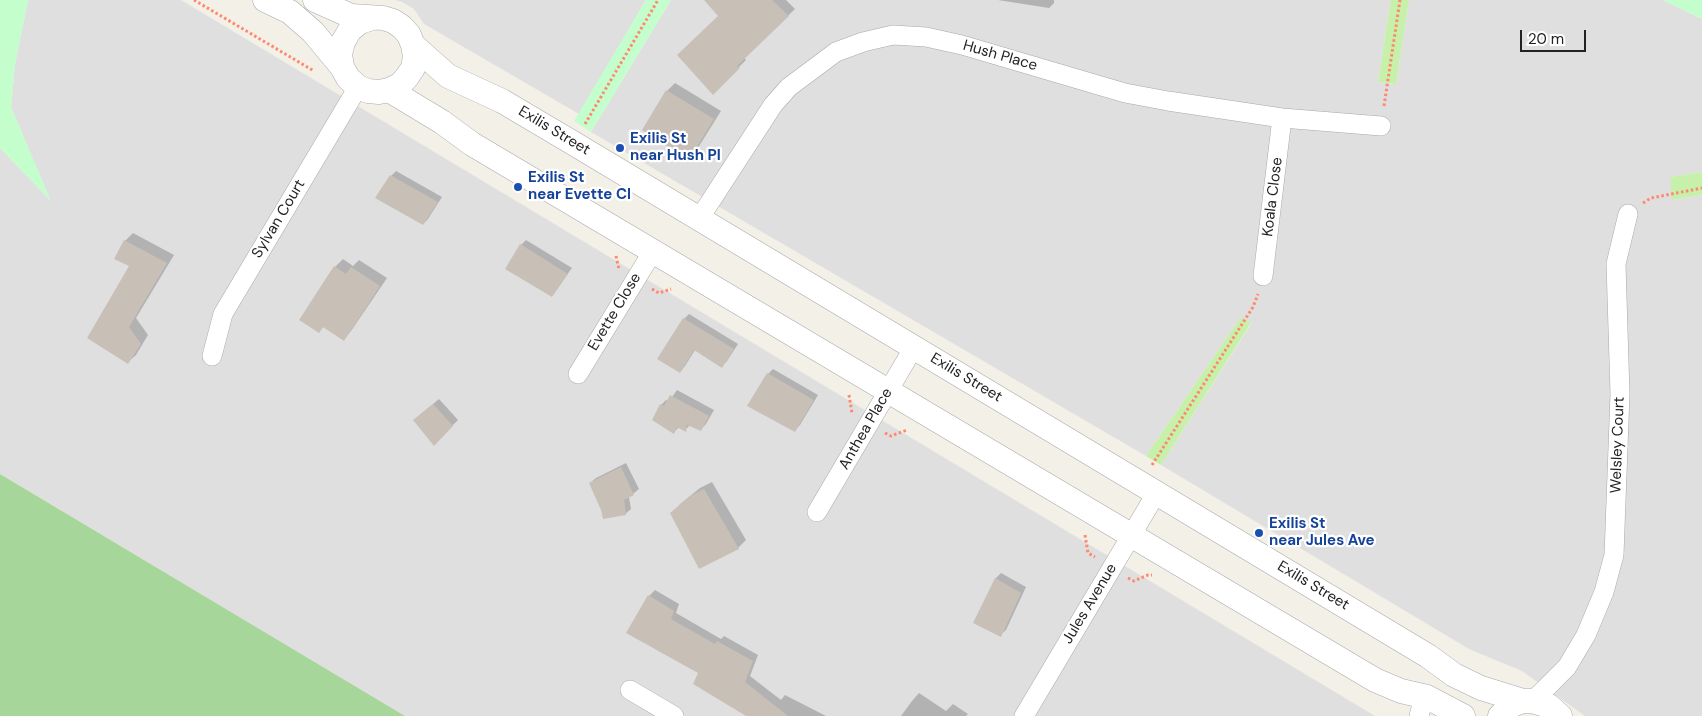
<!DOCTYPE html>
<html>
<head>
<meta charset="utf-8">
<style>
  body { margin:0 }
  #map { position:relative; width:1702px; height:716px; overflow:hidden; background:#f3f0e8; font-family:"DM Sans",sans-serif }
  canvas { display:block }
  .scale { position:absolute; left:1520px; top:30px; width:66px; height:22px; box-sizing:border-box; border:2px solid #222; border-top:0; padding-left:6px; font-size:15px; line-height:18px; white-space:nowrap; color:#222; -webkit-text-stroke:4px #fff; paint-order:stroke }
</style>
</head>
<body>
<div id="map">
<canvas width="1702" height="716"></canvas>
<div class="scale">20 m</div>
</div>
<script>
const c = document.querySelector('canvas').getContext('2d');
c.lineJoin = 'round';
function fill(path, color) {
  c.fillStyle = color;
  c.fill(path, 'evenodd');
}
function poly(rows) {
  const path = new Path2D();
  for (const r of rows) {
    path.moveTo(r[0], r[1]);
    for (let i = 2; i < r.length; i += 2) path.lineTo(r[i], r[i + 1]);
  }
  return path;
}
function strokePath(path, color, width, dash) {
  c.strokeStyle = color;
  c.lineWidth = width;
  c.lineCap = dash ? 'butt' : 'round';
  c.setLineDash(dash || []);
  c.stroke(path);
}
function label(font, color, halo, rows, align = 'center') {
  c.font = font + ' "DM Sans",sans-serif';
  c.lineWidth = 4.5;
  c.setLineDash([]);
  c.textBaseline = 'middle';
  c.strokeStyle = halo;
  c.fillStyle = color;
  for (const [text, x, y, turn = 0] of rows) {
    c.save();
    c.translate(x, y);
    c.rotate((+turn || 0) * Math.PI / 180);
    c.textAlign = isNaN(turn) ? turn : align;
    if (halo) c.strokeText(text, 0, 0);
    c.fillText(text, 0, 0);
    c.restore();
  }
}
fill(poly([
  [28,0,181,0,1375,716,405,716,0,474,0,148,50,200,11,107,15,64],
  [395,0,646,0,579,114,424,24,414,9,402,2],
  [671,0,1391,0,1378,82,1396,84,1409,0,1663,0,1702,19,1702,172,1671,177,1673,200,1702,195,1702,716,1585,716,1522,671,1469,649,1161,465,1251,324,1241,317,1146,456,591,132]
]), '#e0dfdf');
fill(poly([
  [1391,0,1409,0,1396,84,1378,82],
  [1702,172,1702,195,1672,200,1670,177],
  [1241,317,1251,323,1161,465,1146,456]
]), '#c7f0ab');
fill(poly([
  [0,474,405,716,0,716]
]), '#a6d699');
fill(poly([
  [0,0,28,0,15,64,11,107,51,201,0,148],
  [646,0,671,0,591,132,574,121],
  [1663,0,1702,0,1702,19]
]), '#c4fecd');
fill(poly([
  [706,0,786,0,795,9,744,58,746,60,713,93,720,16],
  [998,0,1054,0,1054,3,1049,8],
  [675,83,721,111,696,151,688,159,644,129,667,91],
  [396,171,442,197,428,219,423,224,391,176],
  [133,233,174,255,136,318,148,335,136,355,128,362,130,265,125,241],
  [526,240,572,268,552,295,521,245],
  [343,259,353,266,359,260,387,278,351,331,344,339,324,326,319,332,335,267],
  [689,314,738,344,727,361,722,366,695,350,685,366,680,372,684,319],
  [773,369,818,395,800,425,795,430,768,374],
  [677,390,714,410,706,424,701,429,690,425,685,430,679,427,674,432,661,405,666,400,669,401],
  [439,399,458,420,434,444,420,415],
  [626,463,639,489,629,497,631,509,625,514,602,509,590,483,596,478],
  [712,482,746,540,738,548,679,505,700,488],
  [1001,573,1026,587,1006,630,1000,635,975,622,996,578],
  [655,590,679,604,676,613,721,639,724,636,758,655,750,676,781,700,785,695,826,716,751,716,700,673,649,596],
  [919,693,946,711,953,704,968,714,966,716,901,716,912,701]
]), '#0003');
fill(poly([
  [704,0,772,0,789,16,737,66,740,68,713,95,677,55,718,16],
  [666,90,714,119,689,160,642,130],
  [390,175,438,202,423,225,375,198],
  [124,240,167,263,129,327,141,344,128,364,87,338,129,266,114,259],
  [520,244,568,274,552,297,505,269],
  [334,266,346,274,351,267,380,286,344,341,323,327,319,333,299,320],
  [683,318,734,349,722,368,694,350,680,373,657,359],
  [767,373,814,400,795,432,747,406],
  [670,395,709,416,701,431,687,425,686,432,677,427,674,434,652,420,660,404,664,406],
  [433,404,453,426,434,446,413,420],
  [621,467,634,495,624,500,626,515,603,519,601,510,589,483],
  [704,489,739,549,699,569,670,513,690,496],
  [995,578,1021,593,1001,637,973,623],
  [648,595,674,611,671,619,715,644,717,641,753,661,745,682,788,716,746,716,693,684,698,673,626,633]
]), '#c8c0b7');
const minor = poly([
  [699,219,773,105,789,87,836,52,863,42,893,35,926,37,962,45,1125,93,1168,101,1282,118,1381,126],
  [1263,276,1282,118],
  [212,356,223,314,358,87],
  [578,374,653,251],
  [817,512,914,347],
  [630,690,674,716],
  [1532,701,1545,689,1567,667,1586,635,1604,592,1614,555,1620,394,1616,264,1628,214],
  [1024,716,1157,492],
  [1419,716,1424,697]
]);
const tertiary = poly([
  [265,0,290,12,313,32,342,67,348,78,358,87,368,91,379,92,389,90,400,85,407,77,413,68,415,56,413,45,409,35,402,27,393,21,383,18,351,16,315,0],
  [413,45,448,76,502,101,573,143,1428,656,1454,675,1481,688,1523,701],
  [342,67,340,54,343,42,350,30,360,22,372,18],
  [389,90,442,122,472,144,1375,680,1401,691,1427,697,1463,716],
  [1500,716,1512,705,1523,701,1532,701,1549,706,1560,716]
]);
strokePath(minor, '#a9a9a9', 20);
strokePath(tertiary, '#a9a9a9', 25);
strokePath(poly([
  [194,0,314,71],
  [1384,106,1400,0],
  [585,124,658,0],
  [1643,203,1651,198,1702,188],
  [616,256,619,269],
  [652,289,659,293,671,289],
  [849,395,852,413],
  [885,433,891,436,907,430],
  [1152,465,1253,307,1258,294],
  [1085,535,1088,553,1095,557],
  [1128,578,1134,581,1148,575,1152,575]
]), '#ff886d', 3, [2.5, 2.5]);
strokePath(minor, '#fff', 19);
strokePath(tertiary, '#fff', 24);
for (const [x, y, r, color] of [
  [620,148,5,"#1a4fb4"],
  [518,187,5,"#1a4fb4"],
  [1259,533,5,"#1a4fb4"]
]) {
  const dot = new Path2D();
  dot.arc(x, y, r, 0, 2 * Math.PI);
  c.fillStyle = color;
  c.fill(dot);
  strokePath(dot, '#fff', 2);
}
label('15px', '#222', '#fff', [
  ["Hush Place",1000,56,16],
  ["Exilis Street",554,131,31],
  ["Koala Close",1273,197,-83],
  ["Sylvan Court",279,219,-59],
  ["Evette Close",615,312,-59],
  ["Exilis Street",966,378,31],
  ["Anthea Place",866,429,-60],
  ["Welsley Court",1618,445,-88],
  ["Exilis Street",1313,586,31],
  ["Jules Avenue",1090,604,-59]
]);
label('bold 15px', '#164399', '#fff', [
  ["Exilis St",630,139],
  ["near Hush Pl",630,156],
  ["Exilis St",528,178],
  ["near Evette Cl",528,195],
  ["Exilis St",1269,524],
  ["near Jules Ave",1269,541]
], 'left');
</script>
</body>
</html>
